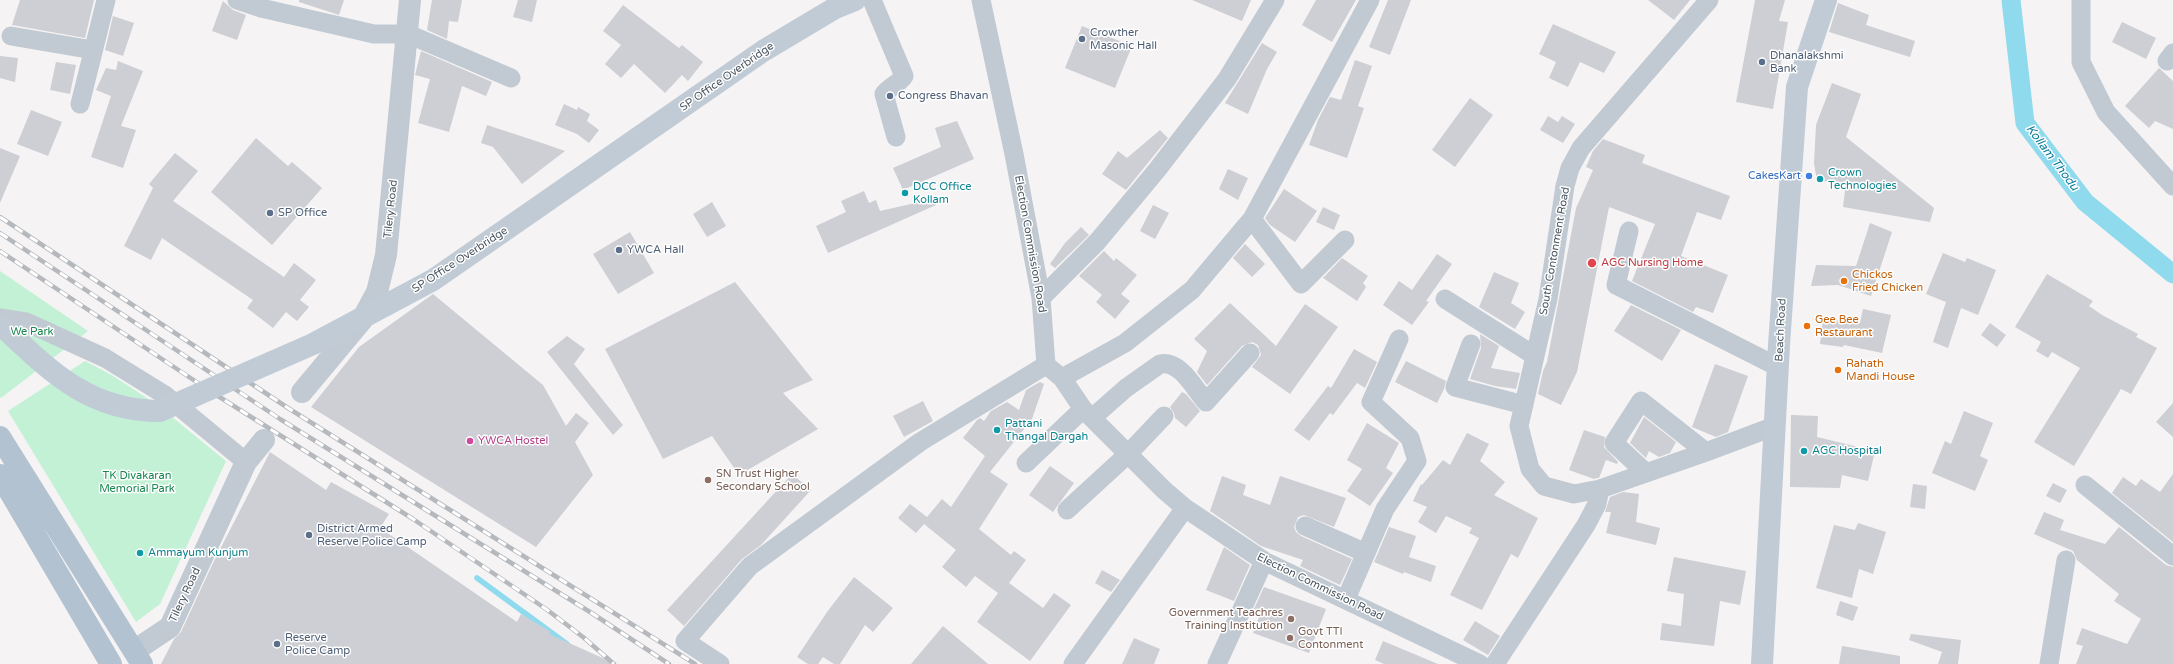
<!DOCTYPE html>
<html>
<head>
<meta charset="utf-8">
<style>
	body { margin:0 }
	canvas { display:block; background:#f5f3f3 }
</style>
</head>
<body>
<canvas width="2173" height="664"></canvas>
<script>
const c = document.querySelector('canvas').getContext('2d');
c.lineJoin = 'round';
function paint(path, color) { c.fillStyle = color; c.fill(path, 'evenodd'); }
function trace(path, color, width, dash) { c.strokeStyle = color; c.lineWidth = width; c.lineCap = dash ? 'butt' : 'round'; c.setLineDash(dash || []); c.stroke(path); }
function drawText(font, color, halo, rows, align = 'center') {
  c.font = font + ' "Varela Round",sans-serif'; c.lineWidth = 3; c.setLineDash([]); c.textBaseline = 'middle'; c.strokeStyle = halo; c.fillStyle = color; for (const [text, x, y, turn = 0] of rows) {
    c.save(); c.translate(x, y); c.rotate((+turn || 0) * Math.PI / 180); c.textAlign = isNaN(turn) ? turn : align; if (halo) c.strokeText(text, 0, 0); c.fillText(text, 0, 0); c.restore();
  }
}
const green = new Path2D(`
	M0,271L88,331L1,398L0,397Z
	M85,361L110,374L156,404L226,461L160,604L136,622L8,411Z`);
const stream = new Path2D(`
	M477,578L567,644`);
const canal = new Path2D(`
	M2011,0L2025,123L2085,202L2173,274`);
const building = new Path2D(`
	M20,0H94L85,38L12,25Z
	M299,0H344L339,15L299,2Z
	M432,0H462L458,22L449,21L447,39L427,30Z
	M518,0H537L532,22L513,17Z
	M1192,0H1251L1242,21Z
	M1316,0H1356L1332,42L1302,25Z
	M1388,0H1411L1390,55L1369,47Z
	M1648,0H1690L1674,20Z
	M1755,0H1785L1779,21L1788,22L1773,109L1736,102Z
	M223,1L233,10L246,15L237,40L212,31Z
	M1838,3L1869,15L1866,25L1915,41L1910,57L1829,32Z
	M623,5L679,48L682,45L703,62L688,81L682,75L665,93L634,64L621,78L605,64L621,45L603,31Z
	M113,16L134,23L123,56L105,50Z
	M2122,22L2156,38L2146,59L2112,42Z
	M1553,24L1616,52L1604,73L1580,62L1568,87L1549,78L1556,62L1539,54Z
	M1082,26L1132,46L1115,88L1065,68Z
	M1262,43L1277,52L1267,69L1248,114L1225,103Z
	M421,51L492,82L486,96L462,86L449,132L418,123L430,79L415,75Z
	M0,56L18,58L15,82L0,78Z
	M1355,60L1372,66L1358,106L1364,108L1347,158L1309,145L1318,120L1330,97L1341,100Z
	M118,61L143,71L121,126L136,130L123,168L91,157L111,96L96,90L106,68L116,70Z
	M56,62L76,65L70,94L50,90Z
	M2159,68L2173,81V129L2155,121L2149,128L2125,106Z
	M1832,83L1861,94L1846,137L1934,208L1930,222L1843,207L1846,182L1817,181L1814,163L1816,125Z
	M1470,98L1493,115L1455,167L1432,150Z
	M564,104L577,110L578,107L590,114L587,121L599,130L589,143L577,134L555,125Z
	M31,110L62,122L48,156L17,144Z
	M1548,116L1558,122L1562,116L1575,124L1563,143L1540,130Z
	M957,121L974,159L903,190L893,168L941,147L935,128Z
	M487,125L545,144L565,151L522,184L493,147L481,143Z
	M1160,130L1168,138L1126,190L1102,174L1118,151L1127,158Z
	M256,138L288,166L292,162L322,188L272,245L211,192Z
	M1603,139L1645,155L1642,163L1730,196L1721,220L1697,212L1681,256L1728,275L1713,313L1696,307L1693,312L1632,281L1655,224L1609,207L1577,372L1561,405L1538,394L1543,371L1547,362L1576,208L1593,170L1586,167L1593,151Z
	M0,148L20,156L0,203Z
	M175,153L198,171L173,201L284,277L294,263L316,280L300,300L309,307L297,321L286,312L273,328L247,308L253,300L162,238L151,260L124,246L153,188L149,184Z
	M1228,169L1248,178L1238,200L1219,189Z
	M1284,189L1317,211L1295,242L1270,225L1265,218Z
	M864,191L869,203L876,200L880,211L933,199L936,205L828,253L816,226L846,212L841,201Z
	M712,202L726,226L707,237L693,214Z
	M1153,205L1169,213L1155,239L1140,231Z
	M1323,207L1340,215L1334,230L1316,222Z
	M1870,223L1892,232L1871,296L1838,285L1811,286L1816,265L1856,266Z
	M1081,227L1089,235L1055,268L1050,264L1065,243Z
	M630,232L654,273L618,294L593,254Z
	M1245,244L1265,264L1252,277L1233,258Z
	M1104,251L1114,261L1116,258L1137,275L1121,294L1130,301L1115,319L1096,302L1102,295L1079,276Z
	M1943,253L1965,262L1967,258L1996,270L1978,315L1961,308L1948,348L1933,342L1946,302L1926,294Z
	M1437,254L1452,264L1426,301L1429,302L1412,325L1383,305L1399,281L1412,290Z
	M1342,258L1368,276L1363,283L1366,287L1357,301L1323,278Z
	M1494,272L1519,283L1511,303L1525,312L1515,329L1479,307Z
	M2047,274L2093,301L2089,306L2102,315L2138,334L2136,337L2157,348L2131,394L2121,389L2074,466L2034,442L2080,368L2052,352L2048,358L2036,351L2041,342L2015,327Z
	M735,282L813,380L783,393L818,429L739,475L712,436L663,459L605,349Z
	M433,294L543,385L566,426L576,413L589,423L575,442L593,475L536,547L311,407L359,347Z
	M1230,303L1276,346L1305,304L1338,327L1290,394L1252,367L1261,355L1258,345L1252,342L1242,346L1207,385L1197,372L1207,351L1194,339Z
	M1631,305L1681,330L1662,361L1614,331Z
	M1863,309L1891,315L1882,353L1844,345L1843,347L1820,344L1823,319L1860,323Z
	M1990,323L2006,335L1997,347L1981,335Z
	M1480,334L1499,346L1491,368L1520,373L1516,389L1495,386L1470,379L1481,348Z
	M567,336L585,349L574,364L623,425L613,435L547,352Z
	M1354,349L1377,362L1365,388L1357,383L1333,415L1330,413L1309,441L1294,430L1328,386L1331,388Z
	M1406,361L1446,381L1444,389L1437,403L1395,382Z
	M1715,364L1748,376L1728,432L1716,437L1692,427Z
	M1040,382L1044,384L1032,419L990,472L1008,484L979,529L1011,555L1014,551L1026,560L1009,583L1043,608L1054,593L1071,605L1030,661L977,622L998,593L975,576L966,587L942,567L956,550L924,524L916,533L898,518L910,504L927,517L942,499L951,507L985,456L963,438L977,420L980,418L984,421L991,411L1007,402L1019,410L1026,390Z
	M1182,392L1186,394L1200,411L1186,427L1175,418L1174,413L1170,407Z
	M923,401L933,421L904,437L893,416Z
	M2173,403V437L2156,422Z
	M1964,411L1993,423L1980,456L1988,460L1975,491L1932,473L1945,441L1951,444Z
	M1791,415L1818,416L1817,437L1875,451L1868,481L1842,475L1840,488L1790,487Z
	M1644,417L1676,442L1670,453L1659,457L1649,451L1646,458L1630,443Z
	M1367,423L1399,443L1386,468L1393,473L1370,506L1347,491L1362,469L1347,460Z
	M1584,430L1605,437L1604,447L1618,462L1617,464L1606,460L1599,478H1597L1594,479L1569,470Z
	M1467,433L1489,444L1480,461L1505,482L1494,495L1538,518L1518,558L1511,554L1482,610L1450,595L1479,538L1469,533L1472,528L1446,516L1436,533L1418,522L1427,507L1413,501L1421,484L1422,485L1443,460L1450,465Z
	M270,452L326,490L331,482L389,514L380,528L517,622L521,614L551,632L549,634L616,664H161L174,639L181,632L213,563Z
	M1050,466L1074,483L1053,512L1029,495Z
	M792,474L811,490L761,545L742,559L684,626L667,610Z
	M2173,474V542L2112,493L2123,477L2136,486L2141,479L2160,492Z
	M1222,476L1246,485L1243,495L1270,505L1280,476L1346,498L1334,527L1304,515L1298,517L1294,527L1296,532L1301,536L1352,559L1340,585L1300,566L1303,560L1261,546L1210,511Z
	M2053,483L2067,490L2060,503L2046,496Z
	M1913,484L1927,486L1925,509L1910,507Z
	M1623,492L1639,494L1636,522L1660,528L1656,545L1606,533L1611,512H1605L1610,497Z
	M2044,512L2064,520L2060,530L2105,544L2119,527L2166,565L2173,567V664H2076L2083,646L2076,644L2082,628L2127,644L2141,619L2114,601L2119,594L2077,560L2073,551L2034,534Z
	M1858,523L1886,532L1873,574L1859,569L1852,598L1816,588L1834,525L1855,530Z
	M1389,527L1416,536L1409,557L1436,566L1431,582L1404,572L1403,574L1374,562Z
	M1224,547L1250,565L1234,601L1206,590Z
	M1674,557L1746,571L1740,605L1720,601L1714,646L1660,640L1662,623L1681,626L1684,594L1667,591Z
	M1102,570L1120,580L1111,592L1095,583Z
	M854,577L893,608L873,632L865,625L840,664H834L823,657L818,664H808L797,657L827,612Z
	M1264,587L1326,609L1309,653L1253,633L1261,612L1254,609Z
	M1840,601L1858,607L1853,621L1836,615Z
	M1475,621L1500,636L1488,655L1463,640Z
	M943,626L968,647L988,664H911Z
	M1911,634L1961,640L1958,664H1938L1942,652L1909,640Z
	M1134,638L1160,649L1154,664H1122Z
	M1383,641L1438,664H1384L1375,660Z
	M1842,646L1900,656V664H1839Z`);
const minor = new Path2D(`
	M237,0L261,8L374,34H408L511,78
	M872,0L904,76C899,84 890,86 884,94L896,137
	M981,0L1014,154L1041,298L1046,365L1062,378L1083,409L1164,490L1185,508L1264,561L1480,664
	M2081,0V62L2106,112L2173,186
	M11,36L93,50
	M2167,61L2173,53
	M80,104L106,0
	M1252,219L1301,284L1345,240
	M1629,231L1616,285L1778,367
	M1041,298L1097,242L1157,170L1227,79L1275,0
	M1445,299L1535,356
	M0,318L26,322L105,358L165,395L246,462
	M1471,344L1455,387L1524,405
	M1062,378L1125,343L1192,290L1245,227L1252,219L1370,0
	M1092,418L1126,388L1160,364C1180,360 1194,388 1206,402L1250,353
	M1026,463L1083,409
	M1645,472L1614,443L1641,401L1706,452
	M2085,485L2173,556
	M1600,489L1574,494L1544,486L1530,469L1519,426L1548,299L1565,186L1570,168L1581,148L1709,0
	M1067,510L1128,454L1164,416
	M1305,526L1366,553
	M1346,599L1385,509L1417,461L1410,438L1371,402L1399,339
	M720,664L685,641L750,566L920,442L1046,365
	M1073,664L1185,508
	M1217,664L1264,561
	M1495,664L1586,525L1597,504L1600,489L1706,452L1775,426
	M2049,664L2066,560`);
const tertiary = new Path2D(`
	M302,392L362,320L377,292L386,255L410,0
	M134,651L170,627L246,462L264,440`);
const secondary = new Path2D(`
	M835,8L855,0
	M1762,664L1779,345L1797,87L1826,0`);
const primary = new Path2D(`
	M0,437L142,664
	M0,475L111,664`);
const rail = new Path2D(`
	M0,217L288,408L695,664
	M0,233L280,419L590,612L669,664
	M0,251L210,391L413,519L546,609L583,637L614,664`);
const secondaryBridge = new Path2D(`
	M0,324C49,370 88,411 160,411L313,344L433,280L763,51L835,8`);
const markers = [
	[1082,39,4,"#5c6f8a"],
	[1762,62,4,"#5c6f8a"],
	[890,96,4,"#5c6f8a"],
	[1809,176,4,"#3f7fe0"],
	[1820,179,4,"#0f9aa8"],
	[905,193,4,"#0f9aa8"],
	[270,213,4,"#5c6f8a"],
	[619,250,4,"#5c6f8a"],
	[1592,263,5,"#e0444e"],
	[1844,281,4,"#e8710a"],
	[1807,326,4,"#e8710a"],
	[1838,370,4,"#e8710a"],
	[997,430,4,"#0f9aa8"],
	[470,441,4,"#d1479c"],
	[1804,451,4,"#0f9aa8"],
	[708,480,4,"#8d6e63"],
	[309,535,4,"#5c6f8a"],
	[140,553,4,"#0f9aa8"],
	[1291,619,4,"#8d6e63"],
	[1290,638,4,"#8d6e63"],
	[277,644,4,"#5c6f8a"]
];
const serviceNames = [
	["Crowther",1090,33],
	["Masonic Hall",1090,46],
	["Dhanalakshmi",1770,56],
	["Bank",1770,69],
	["Congress Bhavan",898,96],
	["SP Office",278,213],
	["YWCA Hall",627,250],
	["District Armed",317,529],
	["Reserve Police Camp",317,542],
	["Reserve",285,638],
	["Police Camp",285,651]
];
const streetNames = [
	["SP Office Overbridge",727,77,-35],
	["Tilery Road",391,209,-84],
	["Election Commission Road",1030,244,80],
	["South Contonment Road",1555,251,-80],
	["SP Office Overbridge",460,260,-33],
	["Beach Road",1781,330,-87],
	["Election Commission Road",1320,587,26],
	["Tilery Road",185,595,-65]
];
const cultureNames = [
	["Crown",1828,173],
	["Technologies",1828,186],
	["DCC Office",913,187],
	["Kollam",913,200],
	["Pattani",1005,424],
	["Thangal Dargah",1005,437],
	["AGC Hospital",1812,451],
	["Ammayum Kunjum",148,553]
];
const shopNames = [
	["CakesKart",1801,176]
];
const healthNames = [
	["AGC Nursing Home",1601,263]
];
const foodNames = [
	["Chickos",1852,275],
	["Fried Chicken",1852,288],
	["Gee Bee",1815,320],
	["Restaurant",1815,333],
	["Rahath",1846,364],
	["Mandi House",1846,377]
];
const parkNames = [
	["We Park",32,332],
	["TK Divakaran",137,476],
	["Memorial Park",137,489]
];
const hotelNames = [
	["YWCA Hostel",478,441]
];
const educationNames = [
	["SN Trust Higher",716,474],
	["Secondary School",716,487],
	["Government Teachres",1283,613,"right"],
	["Training Institution",1283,626,"right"],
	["Govt TTI",1298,632],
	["Contonment",1298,645]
];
const waterNames = [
	["Kollam Thodu",2052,158,53]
];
paint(green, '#c3f1d5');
trace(stream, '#90daee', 5.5);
trace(canal, '#90daee', 19);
paint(building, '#cdcfd5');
trace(minor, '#c1cad2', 19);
trace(tertiary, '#c1cad2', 22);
trace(secondary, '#c1cbd6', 22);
trace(primary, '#b3c2d1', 22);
trace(rail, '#b5b8bd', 4.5);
trace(rail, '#fff', 3, [9]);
trace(secondaryBridge, '#c1cbd6', 22);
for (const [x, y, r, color] of markers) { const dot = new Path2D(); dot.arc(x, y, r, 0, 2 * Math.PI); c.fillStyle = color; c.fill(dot); trace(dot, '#fff', 1.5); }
drawText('11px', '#4e5e75', '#fff', serviceNames, 'left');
drawText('11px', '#4a5661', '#fff', streetNames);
drawText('11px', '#0d838f', '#fff', cultureNames, 'left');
drawText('11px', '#366cbe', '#fff', shopNames, 'right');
drawText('11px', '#be3a42', '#fff', healthNames, 'left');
drawText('11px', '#c56008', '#fff', foodNames, 'left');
drawText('11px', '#17864f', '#fff', parkNames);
drawText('11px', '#b23c85', '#fff', hotelNames, 'left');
drawText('11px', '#785e54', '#fff', educationNames, 'left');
drawText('italic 12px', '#0c7c9b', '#fff', waterNames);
</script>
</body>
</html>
